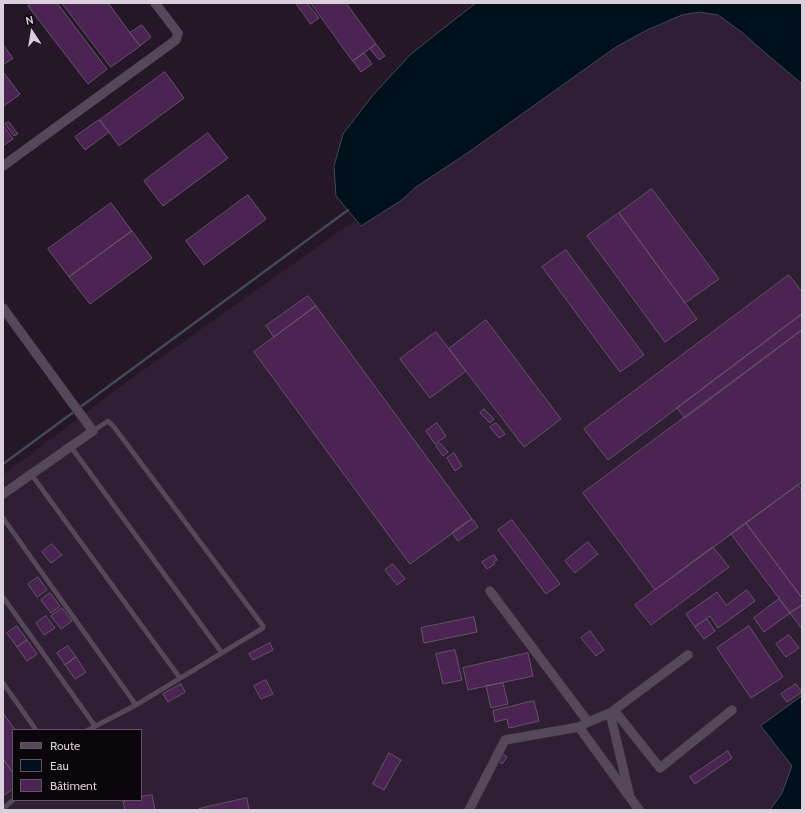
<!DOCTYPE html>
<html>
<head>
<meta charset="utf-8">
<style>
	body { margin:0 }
	#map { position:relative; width:805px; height:813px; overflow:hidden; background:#251728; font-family:Cabin,sans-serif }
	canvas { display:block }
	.frame { position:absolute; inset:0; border:4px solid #dad0db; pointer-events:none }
	.legend { position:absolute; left:12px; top:729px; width:130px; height:72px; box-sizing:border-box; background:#0b060c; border:1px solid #5e575f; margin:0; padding:5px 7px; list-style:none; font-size:12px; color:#dad0db }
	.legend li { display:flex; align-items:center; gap:8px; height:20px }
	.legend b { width:20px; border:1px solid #5e575f }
	.north { position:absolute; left:12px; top:12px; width:40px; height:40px; -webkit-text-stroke:3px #0b060c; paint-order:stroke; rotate:348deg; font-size:11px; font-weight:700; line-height:16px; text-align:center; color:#dad0db }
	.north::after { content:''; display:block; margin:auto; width:14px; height:18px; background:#dad0db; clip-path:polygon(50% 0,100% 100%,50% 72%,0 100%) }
</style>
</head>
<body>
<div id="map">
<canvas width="805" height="813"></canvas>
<div class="frame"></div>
<ul class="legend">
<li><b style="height:5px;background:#57475a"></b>Route</li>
<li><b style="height:11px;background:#00111b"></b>Eau</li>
<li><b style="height:11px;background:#4b2453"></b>Bâtiment</li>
</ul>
<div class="north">N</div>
</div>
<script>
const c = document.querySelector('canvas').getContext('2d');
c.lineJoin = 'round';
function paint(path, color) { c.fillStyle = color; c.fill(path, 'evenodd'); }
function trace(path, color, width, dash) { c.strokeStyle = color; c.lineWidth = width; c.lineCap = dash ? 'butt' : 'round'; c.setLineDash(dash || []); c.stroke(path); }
const built = new Path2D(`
	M699,12L718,14L743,33L756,45L802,84V696L761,726L792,766L782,793L770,810H3V475L132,378L354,221L361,226L402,200L416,187L466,154L616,47L647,30L682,15ZM13,730H141V800H13Z`);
const water = new Path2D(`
	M476,3H802V84L756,45L743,33L718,15L699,12L682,15L647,30L616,47L466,154L416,187L402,200L361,226L336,196L334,166L343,134L373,95L411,54Z
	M802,696V810H770L782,793L792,766L761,726Z`);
const stream = new Path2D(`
	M79,408L348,210
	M3,464L75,411`);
const building = new Path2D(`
	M33,3H57L107,69L88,84L28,6Z
	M62,3H108L140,46L111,67Z
	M296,3H307L319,18L311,24Z
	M311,3H346L376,44L353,61Z
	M142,25L151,37L140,46L130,33Z
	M376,44L385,56L379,60L370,49Z
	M3,45L13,58L3,65Z
	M364,53L372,64L361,72L353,61Z
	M3,72L20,94L3,107Z
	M165,72L184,98L119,146L100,120Z
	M99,120L109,132L85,150L75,137Z
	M9,122L18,134L14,136L5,124Z
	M3,125L13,139L3,146Z
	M208,133L228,158L163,206L144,181Z
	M652,189L719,279L685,303L619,213Z
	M248,195L266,219L204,265L186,241Z
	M111,203L132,231L69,277L48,249Z
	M619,213L697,319L665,342L587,236Z
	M132,231L152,258L90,304L69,277Z
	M566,250L644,355L620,372L542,267Z
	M789,275L802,292V314L608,460L584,429Z
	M308,296L316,306L274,337L266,326Z
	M316,306L472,519L410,564L254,352Z
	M802,314V330L685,418L677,408Z
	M486,320L561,419L524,447L449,349Z
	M802,330V482L655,590L583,493Z
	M436,332L466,371L430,398L400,359Z
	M484,409L494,419L490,423L480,413Z
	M437,423L446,436L435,444L426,431Z
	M496,423L505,434L499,438L490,427Z
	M440,443L448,452L443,456L436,446Z
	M454,453L462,466L455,471L447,458Z
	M798,485L802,490V598L746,523Z
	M472,519L478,527L458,541L452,533Z
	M512,520L560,584L546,594L498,530Z
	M746,523L802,598V605L790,613L731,534Z
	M588,542L598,554L575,573L565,561Z
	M52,544L62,555L51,563L42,552Z
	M713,547L729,567L651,625L635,605Z
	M494,555L497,560L493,562L495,564L487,569L482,562Z
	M393,564L405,579L397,585L385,570Z
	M38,577L47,590L37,597L28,584Z
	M747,590L755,601L718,628L710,616L695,627L686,614L717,592L726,605Z
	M50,593L60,606L51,613L41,600Z
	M779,599L790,613L764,632L754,618Z
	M802,605V629L790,613Z
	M62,608L72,621L61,629L51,616Z
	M46,616L55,628L44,635L36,623Z
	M474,617L477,632L424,643L421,628Z
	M707,619L715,631L704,639L695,627Z
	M17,626L27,640L17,647L7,633Z
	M749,626L783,677L751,698L717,648Z
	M590,631L604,650L596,656L581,638Z
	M789,635L799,648L786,657L776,644Z
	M27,640L37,654L27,661L17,647Z
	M270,643L273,650L253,660L249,654Z
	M68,646L76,657L65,665L57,653Z
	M455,650L462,680L443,684L436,654Z
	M528,653L533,676L468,690L463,668Z
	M76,657L86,672L75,679L65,665Z
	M266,680L273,694L261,699L254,686Z
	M503,683L508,704L491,708L486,686Z
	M181,684L185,692L168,702L163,694Z
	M796,684L802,692L787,702L781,694Z
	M534,701L539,721L509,728L507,719L495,722L493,711Z
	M3,713L15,730H13V773L3,759Z
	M728,751L732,758L695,784L690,777Z
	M389,753L401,760L384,790L373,784Z
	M503,754L507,757L502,764L498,761Z
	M3,759L13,773V789L3,796Z
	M152,795L155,810H125L123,801L141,800V797Z
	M247,798L249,810H199V809Z`);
const lane = new Path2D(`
	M71,447L222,653
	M31,474L180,678
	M3,518L136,705
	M3,597L95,726
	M3,683L36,730
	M88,730L136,705L263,628V626L114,427L108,421L93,431
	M3,809L13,800`);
const street = new Path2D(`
	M3,166L176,40L178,33L155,3
	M3,308L70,400L93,431L3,494
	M490,591L588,722
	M614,710L660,768L732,710
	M610,713L629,793
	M579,727L639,810
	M469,810L505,740L579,727L588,722L610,713L688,655`);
paint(built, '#301e34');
paint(water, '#00111b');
trace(water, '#414a55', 1);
trace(stream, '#414a55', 2.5);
paint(building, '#4b2453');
trace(building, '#645467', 1);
trace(lane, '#3b313d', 5.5);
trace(street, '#3b313d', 10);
trace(lane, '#57475a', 4.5);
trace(street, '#57475a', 9);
</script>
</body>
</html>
